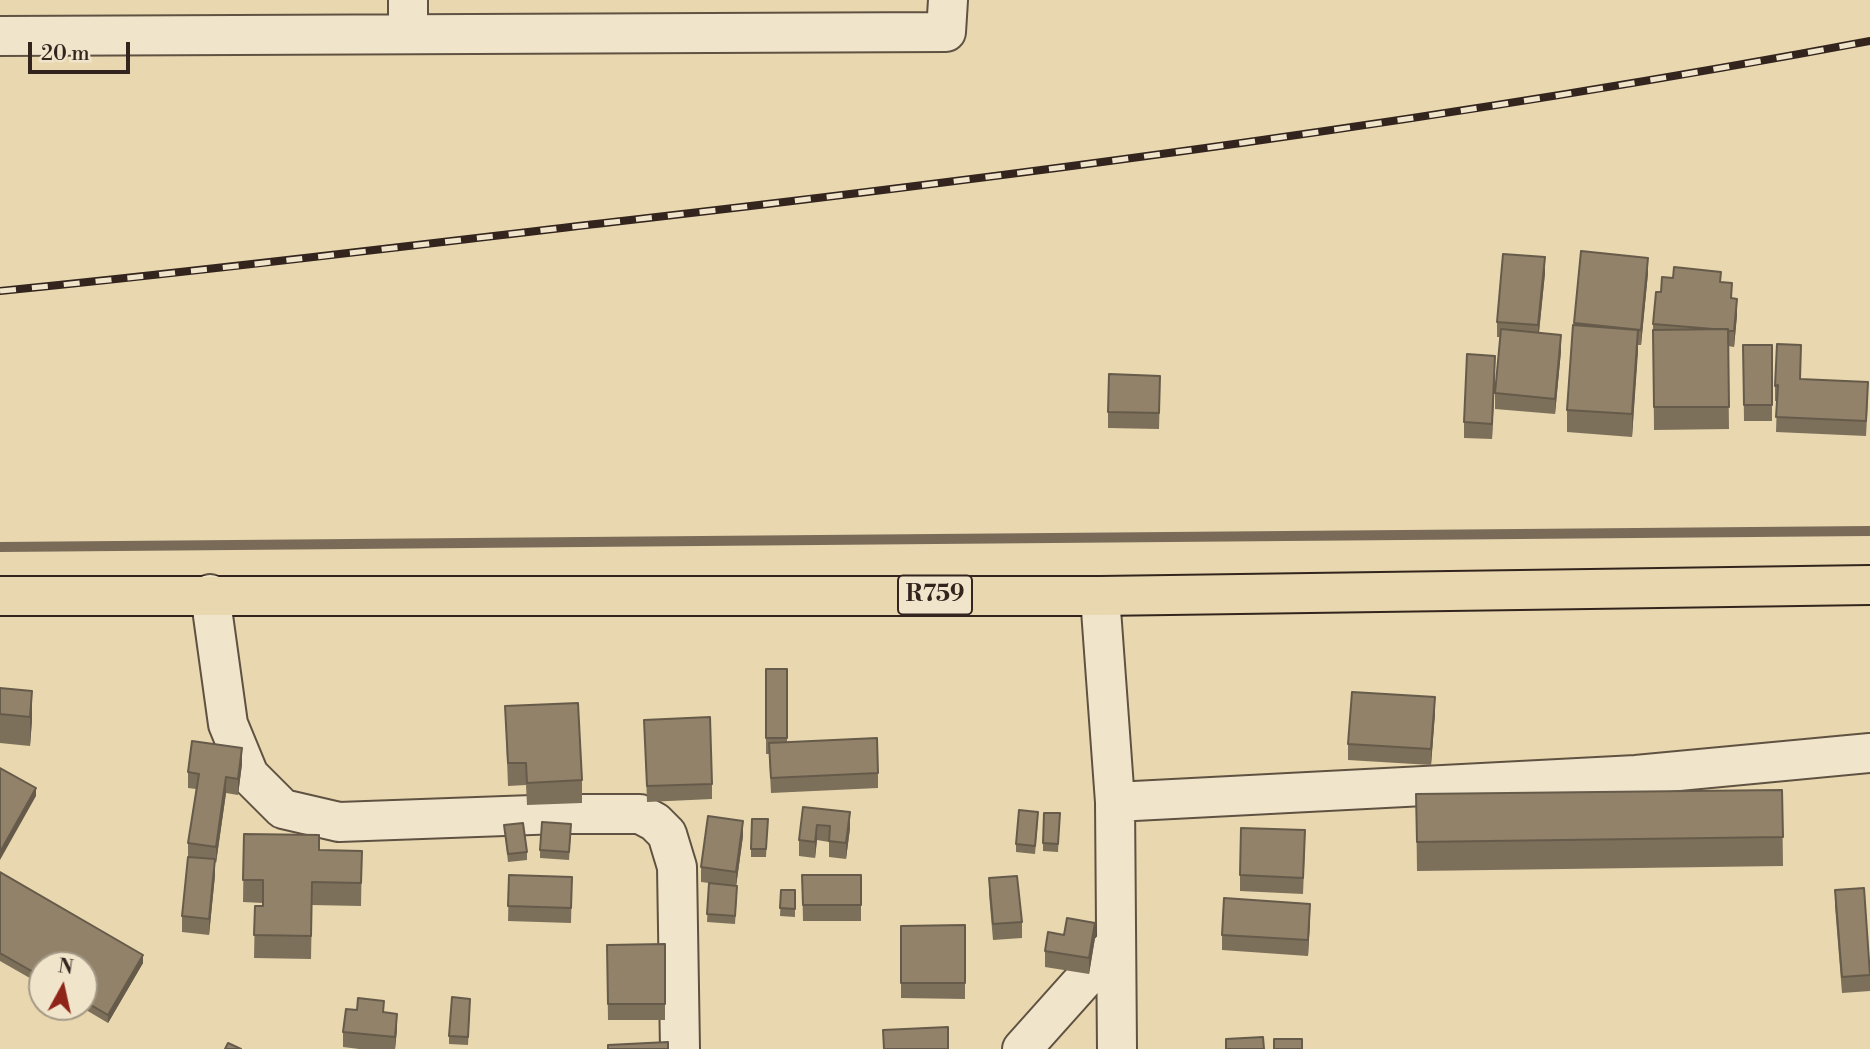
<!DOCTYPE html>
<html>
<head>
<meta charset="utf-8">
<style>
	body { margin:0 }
	#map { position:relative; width:1870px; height:1049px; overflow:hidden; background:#e8d7af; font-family:"Libre Bodoni",serif }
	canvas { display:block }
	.north { position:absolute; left:28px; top:951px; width:70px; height:70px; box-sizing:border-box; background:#f0e5cb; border:2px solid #a49886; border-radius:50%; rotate:8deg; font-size:19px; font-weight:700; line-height:28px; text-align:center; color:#33251e }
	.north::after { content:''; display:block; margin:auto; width:24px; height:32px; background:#8f2418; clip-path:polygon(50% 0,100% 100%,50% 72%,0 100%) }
	.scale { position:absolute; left:28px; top:42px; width:102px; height:32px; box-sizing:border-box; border:4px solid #33251e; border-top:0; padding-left:9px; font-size:21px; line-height:24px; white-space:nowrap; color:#33251e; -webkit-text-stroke:5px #f0e5cb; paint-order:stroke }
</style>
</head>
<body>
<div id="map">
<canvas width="1870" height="1049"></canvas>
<div class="north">N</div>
<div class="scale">20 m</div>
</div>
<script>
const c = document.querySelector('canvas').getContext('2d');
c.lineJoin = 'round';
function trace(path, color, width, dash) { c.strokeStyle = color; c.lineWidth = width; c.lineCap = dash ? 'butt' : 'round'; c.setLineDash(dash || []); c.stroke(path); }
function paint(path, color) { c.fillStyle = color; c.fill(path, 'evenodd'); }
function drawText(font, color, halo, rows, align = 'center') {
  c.font = font + ' "Libre Bodoni",serif'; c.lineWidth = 5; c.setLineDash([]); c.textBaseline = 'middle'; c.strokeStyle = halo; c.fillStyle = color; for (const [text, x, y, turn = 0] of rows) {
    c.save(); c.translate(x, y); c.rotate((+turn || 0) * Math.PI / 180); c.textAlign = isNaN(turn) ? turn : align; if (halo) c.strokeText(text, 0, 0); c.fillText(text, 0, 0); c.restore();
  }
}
const stream = new Path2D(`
	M0,547L1870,531`);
const minor = new Path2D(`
	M408,34V0
	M0,36L946,32L948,0
	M210,594L228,724L249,775L283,809L339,822L560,814H640L655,822L667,834L677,867L680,1049
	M1100,596L1115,802L1117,1049
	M1115,802L1636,775L1870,753
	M1022,1049L1114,946`);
const major = new Path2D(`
	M0,596H1100L1870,585`);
const rail = new Path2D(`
	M0,291C205,271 408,246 613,222C1033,174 1454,119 1870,41`);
const wall = new Path2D(`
	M1581,251L1648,273L1641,345H1638L1632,437L1567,432V410Z
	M1545,273L1539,333L1561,351L1555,414L1495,409V393L1500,337H1497V322Z
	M1721,282L1732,299L1737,315L1734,347L1728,346L1729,429L1654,430L1653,324L1661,292Z
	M1743,345H1772V421H1744Z
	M1495,371L1492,439L1464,438V422Z
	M1800,379L1868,398L1866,436L1776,432L1777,401H1775V386Z
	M1160,391L1159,429L1108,428V412Z
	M766,669H787V742L878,773V788L771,793L769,754H766Z
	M0,688L32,720L30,746L0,743Z
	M505,706L582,780V803L527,805L526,785L508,786Z
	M1435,713L1431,765L1348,760V744Z
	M644,720L712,784V799L647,802Z
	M242,764L238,795L226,793L216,863L215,862V875L209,935L182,932V916L188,857V843L196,789L188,788V772Z
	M1782,790L1783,866L1417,871L1416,794Z
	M803,807L850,828L846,859L829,857V842L817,840L815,858L799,856V840Z
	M1060,813L1058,852L1043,851V843Z
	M768,819L766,857H751V849Z
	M1038,820L1035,854L1016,852V844Z
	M504,825L527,852V860L508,862Z
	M571,832L569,860L540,858V850Z
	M244,834L319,850L362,851L361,906L312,905L311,959L254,958L255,906H263V903L243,902Z
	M743,836L736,886L737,894L735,924L707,922L709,883L701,882V867Z
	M1305,846L1303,894L1240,891V875Z
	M0,872L143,963L108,1023L81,1007H84V965H42V985L0,961Z
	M509,875L572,877L571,923L508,921Z
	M802,875H861V921H803Z
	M989,878L1022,922V938L993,940L989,894Z
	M781,890H795V917L780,916Z
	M1835,890L1870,974V991L1842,993L1835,906Z
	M1310,919L1308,956L1222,950V935Z
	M965,925V999L901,998V926Z
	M1064,935L1095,938L1089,974L1045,967V951Z
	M665,944V1020H608L607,945Z
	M470,1007L468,1045L449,1044V1036Z
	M384,1012L397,1029L395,1049H359L343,1047V1032Z`);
const shadedWall = new Path2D(`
	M1545,257V273L1538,341V325Z
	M1648,258V273L1641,345V330Z
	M1737,299V315L1734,347V331Z
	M1638,330V352L1632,437V414Z
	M1561,335V351L1555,414V399Z
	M1495,356V371L1492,439V424Z
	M32,691V720L30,746V717Z
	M1435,697V713L1431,765V749Z
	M242,748V764L238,795V779Z
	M226,777V793L216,863V847Z
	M36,788V796L0,860V852Z
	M850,812V828L846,859V843Z
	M743,821V836L736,887V872Z
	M817,825V840L815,858V842Z
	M215,859V875L209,935V919Z
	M1310,904V919L1308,956V940Z
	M1095,923V938L1089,974V958Z
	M143,955V963L108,1023V1015Z
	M397,1014V1029L395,1049V1037Z`);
const building = new Path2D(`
	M1581,251L1648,258L1641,330L1574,323Z
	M1503,254L1545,257L1538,325L1497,322Z
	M1674,267L1721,272L1720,282L1732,283L1731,298L1737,299L1734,331H1728V329H1713L1653,324L1656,292H1661L1662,277L1673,278Z
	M1573,325L1638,330L1632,414L1567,410Z
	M1501,329L1561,335L1555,399L1495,393Z
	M1728,329L1729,407H1654L1653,330Z
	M1777,344L1801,345L1800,379L1868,382L1866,421L1776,417L1778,385L1775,386Z
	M1743,345H1772V405H1744Z
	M1467,354L1495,356L1492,424L1464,422Z
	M1109,374L1160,376L1159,413L1108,412Z
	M766,669H787V738H766Z
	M0,688L32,691L30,717L0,714Z
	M1352,692L1435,697L1431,749L1348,744Z
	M578,703L582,780L527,783L526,763H508L505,706Z
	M710,717L712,784L647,786L644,720Z
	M877,738L878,773L771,778L769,743Z
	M192,741L242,748L238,779L226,777L216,847L188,843L199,774L188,772Z
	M0,768L36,788L0,852Z
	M1782,790L1783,837L1417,842L1416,794Z
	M803,807L850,812L846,843L829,841L830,826L817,825L815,842L799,840Z
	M1019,810L1038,812L1035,846L1016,844Z
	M1044,813H1060L1058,844L1043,843Z
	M708,816L743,821L736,872L701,867Z
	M752,819H768L766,849H751Z
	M542,822L571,824L569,852L540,850Z
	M523,823L527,852L508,854L504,825Z
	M1241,828L1305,830L1303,878L1240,875Z
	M244,834L319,835V850L362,851L361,883L312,882L311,936L254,935L255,906H263V880H243Z
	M188,857L215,859L209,919L182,916Z
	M0,872L143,955L108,1015L84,1001V965H42V977L0,953Z
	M509,875L572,877L571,908L508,906Z
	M802,875H861V905H803Z
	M1017,876L1022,922L993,924L989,878Z
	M709,883L737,886L735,916L707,914Z
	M1864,888L1870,975L1842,977L1835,890Z
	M781,890H795V909L780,908Z
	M1224,898L1310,904L1308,940L1222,935Z
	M1067,918L1095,923L1089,958L1045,951L1048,932L1064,935Z
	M965,925V983H901V926Z
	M665,944V1004H608L607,945Z
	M452,997L470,999L468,1037L449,1036Z
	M358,998L384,1001L383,1012L397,1014L395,1037L343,1032L346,1009L357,1010Z
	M948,1027V1049H884L883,1030Z
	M1263,1037L1264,1049H1226V1039Z
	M1274,1039H1302V1049H1274Z
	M668,1042V1049H608V1045Z
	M228,1043L241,1049H225Z`);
const shields = [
	[935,595,74]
];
const shieldNames = [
	["R759",935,595]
];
trace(stream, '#7a6b58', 10);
trace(minor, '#605242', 42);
trace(major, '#33251e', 42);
trace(minor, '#f0e5cb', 38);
trace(major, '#e8d7af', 38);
trace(rail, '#33251e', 8);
trace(rail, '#f0e5cb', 5, [16]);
paint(wall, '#7d705a');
paint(shadedWall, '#665b4a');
paint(building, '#918269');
trace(building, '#665b4a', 2);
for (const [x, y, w] of shields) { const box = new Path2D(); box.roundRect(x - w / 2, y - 19.5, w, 39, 5); c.fillStyle = '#f0e5cb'; c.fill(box); trace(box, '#33251e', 2); }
drawText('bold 23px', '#33251e', null, shieldNames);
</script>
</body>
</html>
